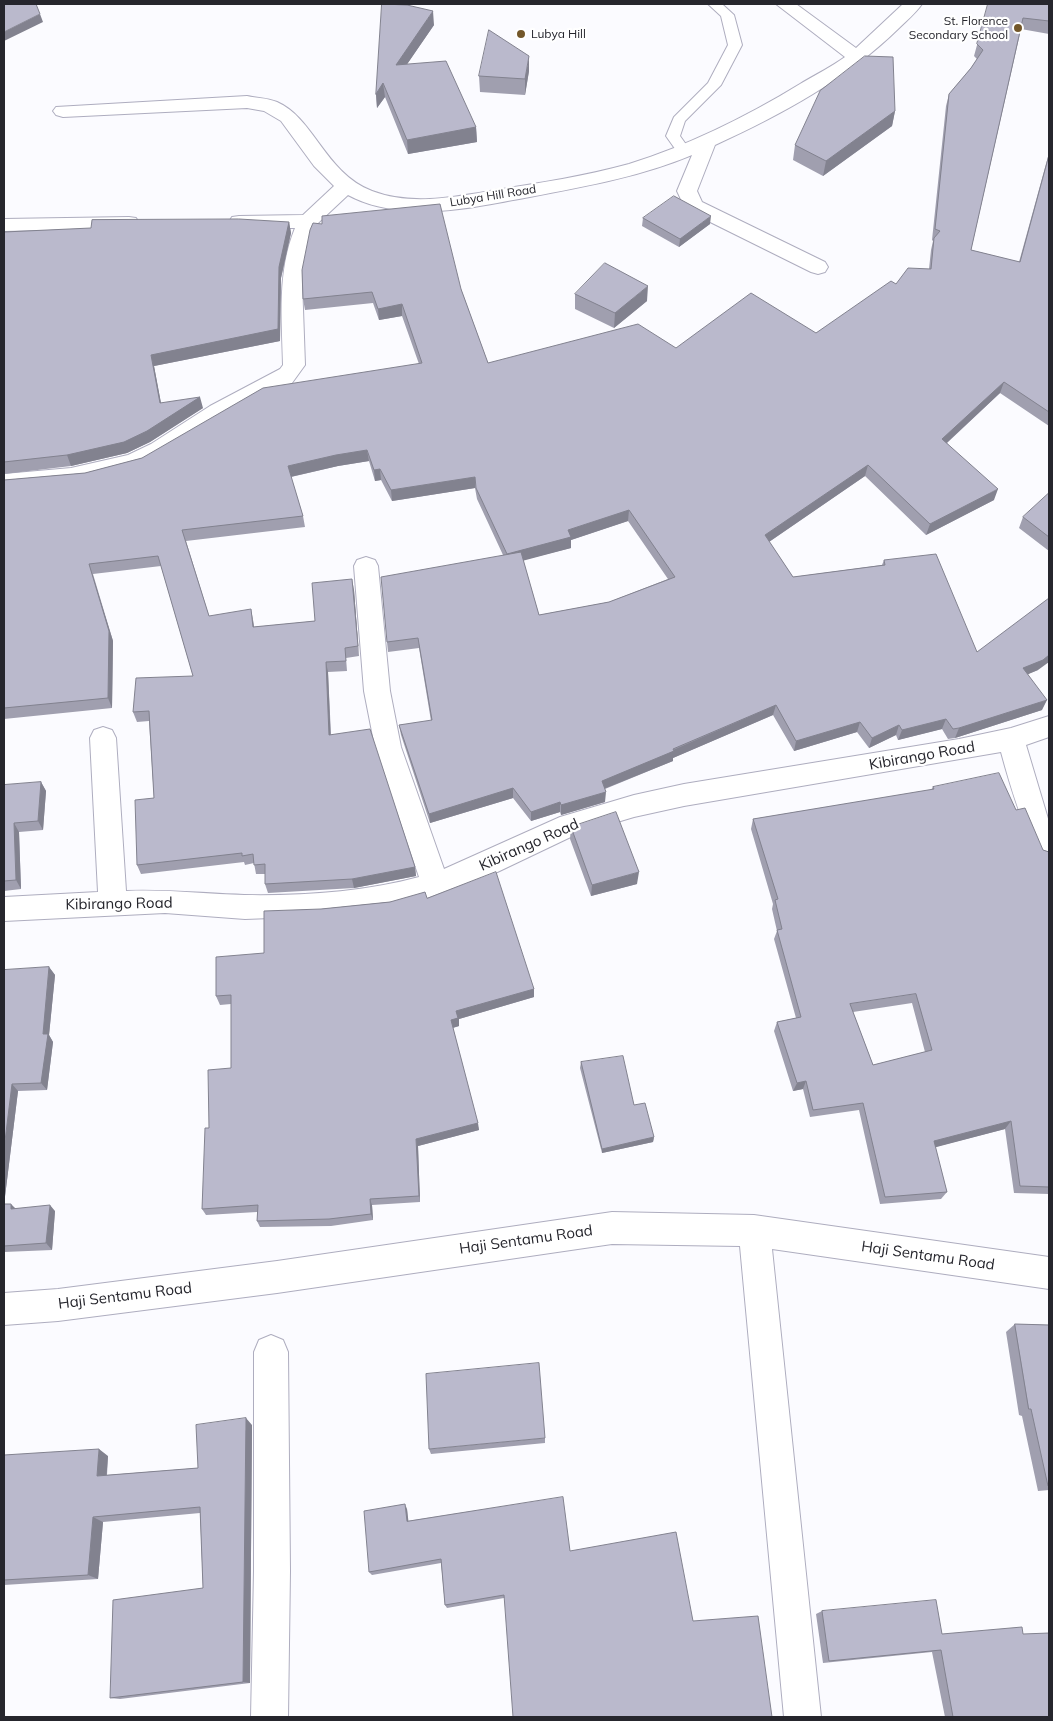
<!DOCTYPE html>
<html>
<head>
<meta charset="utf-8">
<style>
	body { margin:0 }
	#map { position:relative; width:1053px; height:1721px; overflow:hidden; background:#fbfbff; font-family:Mulish,sans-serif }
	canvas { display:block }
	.frame { position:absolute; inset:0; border:5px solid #26262d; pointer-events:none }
</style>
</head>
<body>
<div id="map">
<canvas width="1053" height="1721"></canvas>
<div class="frame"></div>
</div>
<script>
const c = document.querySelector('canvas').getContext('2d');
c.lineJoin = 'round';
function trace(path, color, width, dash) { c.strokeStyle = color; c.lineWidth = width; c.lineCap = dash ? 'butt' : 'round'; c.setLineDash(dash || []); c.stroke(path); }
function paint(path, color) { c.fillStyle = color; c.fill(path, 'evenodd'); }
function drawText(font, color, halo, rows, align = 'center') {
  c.font = font + ' Mulish,sans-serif'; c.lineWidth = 4.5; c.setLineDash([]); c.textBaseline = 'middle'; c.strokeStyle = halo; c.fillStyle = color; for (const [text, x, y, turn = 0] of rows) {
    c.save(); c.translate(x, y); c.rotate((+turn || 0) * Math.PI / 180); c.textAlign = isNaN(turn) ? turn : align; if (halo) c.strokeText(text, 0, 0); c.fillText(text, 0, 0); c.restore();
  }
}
const service = new Path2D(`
	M708,4H722L734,15L742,45L721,85L685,121L680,136L690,150L683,154L678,153L666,136L674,117L708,83L728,45L721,16Z`);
const minor = new Path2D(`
	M776,4H796L856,48L903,4H922C916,13 906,21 898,29C847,79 781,115 715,145L697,191L702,202L825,262L828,267L825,272L818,274L811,272L686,210L677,191L692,155C637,178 577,188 519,199C485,205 449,213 414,211C391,210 368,206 348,195L317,224L310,241L302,281L305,365L292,383L234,413L167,455L144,467L88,482L4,490V474L71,468L128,455L151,444L210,406L280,369L283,365C282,318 277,272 295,228H239L232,227L229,222L232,217L239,216L303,215L334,186L314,166L281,121L264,111L247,108L63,117L56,115L53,111L56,107L247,96C256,98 268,98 277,102C314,118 325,173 372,191C411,206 455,197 495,190C540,183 585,176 629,164C689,145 746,117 800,84C815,75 831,67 845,57Z
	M129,217L136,218L139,223L136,228L4,231V219Z
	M366,557L375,560L378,566L390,691L401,747L444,869L560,817L634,795L684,784L959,739L1011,728L1049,716V737L1026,745L1049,822V863L1039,859C1022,824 1011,789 1001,752L684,806L634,817L577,834L489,876L435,897L391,909L323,916L245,919L165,913L4,921V897L98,892L90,738L94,730L103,727L112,730L116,738L126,891C166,889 205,894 244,895C301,896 364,892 419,877L375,747L364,691L354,566L357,560Z
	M612,1212L754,1215L1049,1257V1289L772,1249L821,1717H784L740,1246L612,1244L277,1293L58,1321L4,1325V1293L58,1289L277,1261Z
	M271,1335L283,1340L288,1352L290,1571L288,1717H251L254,1571V1352L259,1340Z`);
const wall = new Path2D(`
	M382,4L434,25L407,64L476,127L477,142L408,154L385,97L377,108L376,94Z
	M982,4H1049V34L1021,29L971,250L1019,262L1049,153V426L1000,393L947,443L994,500L926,535L865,476L769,542L793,577L882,565L884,560L977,652L1038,670L1028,674L1042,710L955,738L948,739L942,729L898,740L896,735L869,748L857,732L794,751L773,715L673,758V761L605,789V802L561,815L560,812L531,821L513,798L430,823L401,735L399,725L431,721L419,648L388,652L387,642L503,555L477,499L475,488L392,501L381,480L375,481L369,461L338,466L291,477L303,516L305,527L186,541L209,616L253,620L254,627L315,621L354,590L359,656L346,658L347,671L328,672L331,735L415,867L416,876L354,888L268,893L265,884V874H256L254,863L245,865L244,862L141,874L137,865L154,798L149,721L137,722L133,712L193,676L161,566L93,574L113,641L112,708L4,719V480L85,473L142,458L419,364L402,316L379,320L373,303L305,310L303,299L302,270L461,289L488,363L676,348L816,333L896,284L929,269L931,250L933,241L932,240L946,106L949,94L971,68L977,59L974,56L988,5H982ZM628,521L668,579L609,602L539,615L523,560L571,548V540Z
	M529,71L525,95L480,92L479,76Z
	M895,111L892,126L823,176L793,160L795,145Z
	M643,218L710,224L679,247L642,226Z
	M289,222L291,233L281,278L280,341L154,366L161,403L203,408L150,442L127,453L71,466L4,474V232Z
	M575,294L647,301L614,328L575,309Z
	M1049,493V551L1019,528L1023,517Z
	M41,782L46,791L43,830L19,832L21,889L4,891V785Z
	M933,787L1016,810L1043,850L1049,852V1194L1014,1193L1005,1129L935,1147L947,1192L941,1199L880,1204L859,1110L810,1117L803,1089L793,1091L774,1031L777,1022L796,1018L774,939L777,931L772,909L773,904L751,829L753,819L931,790ZM912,1003L925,1052L873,1065L853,1012Z
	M571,827L637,884L591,896L570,839Z
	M427,898L534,989V997L459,1019V1026L453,1028L479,1130L418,1146L420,1202L372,1205L373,1220L331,1226L260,1227L257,1221V1212L206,1215L202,1209L209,1128L231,1068V1004L220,1005L216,996L264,953L321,909Z
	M49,967L55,975L49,1035L53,1042L47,1090L18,1091L4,1204L15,1208L55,1211L52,1250L4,1252V970Z
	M581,1062L634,1105L654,1137L653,1142L602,1153L580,1068Z
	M1015,1324L1049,1325V1490L1038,1491L1022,1416L1019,1415L1006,1332Z
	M252,1425L250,1683L120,1699L110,1698L203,1588L200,1513L103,1522L98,1579L4,1585V1455L108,1456L107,1475L198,1468Z
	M545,1438V1443L431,1454L429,1449Z
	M407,1509L408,1521L570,1551L693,1621L504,1598L447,1608L445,1605L441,1563L372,1575L369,1572Z
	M822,1611L942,1634H1023L1049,1717H945L932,1652L823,1663L816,1614Z`);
const shadedWall = new Path2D(`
	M433,11L434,25L397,79L396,65Z
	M40,14L43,22L4,41V32Z
	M529,56V71L525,95V79Z
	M383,83L385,97L377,108L376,94Z
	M895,111L892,126L823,176L826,161Z
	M476,127L477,142L408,154L407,140Z
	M711,216L710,224L679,247L680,239Z
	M289,222L291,233L281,278L280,341L154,366L163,414L160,403L151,355Z
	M648,286L647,301L614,328L615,313Z
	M402,304V316L379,320L378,309Z
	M1004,382L1000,393L939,450L942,439Z
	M200,397L203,408L150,442L127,453L71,466L67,455Z
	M367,450L369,461L338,466L290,477L288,466L336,455Z
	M868,465L865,476L763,546L765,535Z
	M380,469L381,480L375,481L374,470Z
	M475,477V488L392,501L391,490Z
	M998,489L994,500L926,535L930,524Z
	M629,510L628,521L571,540V548L507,565V554L568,530Z
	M89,564L113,641L112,708L108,698Z
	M352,579L354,590L359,656L358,646Z
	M251,609L253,620L255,637L253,627Z
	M1049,655V662L1038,670L1019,678L1023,668Z
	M326,662L328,672L331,745L329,735Z
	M1047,700L1042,710L955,738L959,728Z
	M776,705L773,715L673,758V761L601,790L602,781Z
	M946,719L942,729L898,740L902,730Z
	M860,722L857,732L794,751L796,741Z
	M899,725L896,735L869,748L872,738Z
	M41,782L46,791L43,830L38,821Z
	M513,788V798L430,823L429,814Z
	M606,792L605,802L561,815V805Z
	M560,802V812L531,821V812Z
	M14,823L19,832L21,889L16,880Z
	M415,867L416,876L354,888L352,879Z
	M639,872L637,884L591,896L592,885Z
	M49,967L55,975L49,1035L53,1042L47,1090L41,1083L43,1034Z
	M534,989V997L459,1019V1026L452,1028L451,1020L456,1011Z
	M806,1081L803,1089L793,1091L797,1083Z
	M12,1084L18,1091L4,1205V1149Z
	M1011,1121L1005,1129L929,1149L934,1141Z
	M478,1123L479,1130L418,1146L420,1202L419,1196L416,1139Z
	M654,1137L653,1142L602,1153V1149Z
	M370,1199L372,1205L373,1220L371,1214Z
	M11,1204L17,1210L11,1209Z
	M50,1205L55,1211L52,1250L46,1243Z
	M246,1418L252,1425L250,1683L243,1682Z
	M99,1449L108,1456L106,1482L97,1476Z
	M405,1504L407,1509L409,1526L407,1521Z
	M93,1517L103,1522L98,1579L88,1575Z`);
const building = new Path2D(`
	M7,4H36L40,14L4,32V5Z
	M382,4L407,5L433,11L396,65L446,61L476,127L407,140L383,83L376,94Z
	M988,4H1049V21L1023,18L971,250L1020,262L1049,155V412L1004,382L942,439L998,489L930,524L868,465L765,535L793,577L885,565L884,560L936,554L977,652L1049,598V655L1043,660L1023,668L1047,700L959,728L953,729L946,719L902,730L899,725L872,738L860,722L796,741L776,705L673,749L674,751L602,781L606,792L561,805L560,802L531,812L513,788L429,814L399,725L432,720L418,638L387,642L381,577L521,552L539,615L609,602L675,577L629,510L568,530L571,537L507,554L476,488L475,477L391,490L380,469L374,470L367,450L336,455L288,466L303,516L182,530L209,616L251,609L253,627L315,621L312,583L352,579L358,646L345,648L346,661L326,662L329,735L370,729L415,867L352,879L265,884V864L254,865L253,854L242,856V853L137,865L135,800L154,798L149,711L133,712L136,678L193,676L158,556L89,564L109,631L108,698L4,708V480L85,473L142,458L263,388L422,363L402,304L378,309L372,292L303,299L302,270L310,230L313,223L322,224V216L440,204L461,289L488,363L638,324L676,348L751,293L816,333L891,281L896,284L908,268L931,269L934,238L940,231L935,229L949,94L971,68L983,50L977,44Z
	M489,30L529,56L525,79L479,76Z
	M865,56L893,57L895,111L826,161L795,145L820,91Z
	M674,196L711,216L680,239L643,218Z
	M239,219L289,222L279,267L278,329L151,355L160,403L200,397L147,431L124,442L67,455L4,462V232L91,228L92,220Z
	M605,263L648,286L615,313L575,294Z
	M1049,493V537L1023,517Z
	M999,773L1016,810L1025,808L1043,850L1049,852V1187L1020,1186L1011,1121L934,1141L947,1192L885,1197L863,1103L813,1110L806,1081L797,1083L777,1022L801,1017L777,930L782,929L775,900L778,899L753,819L934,789L933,787ZM916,994L932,1050L873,1065L850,1004Z
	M41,782L38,821L14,823L16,880L4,881V785Z
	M616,812L639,872L592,885L571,827Z
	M496,872L534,989L456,1011L458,1018L451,1020L478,1123L416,1139L419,1196L370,1199L371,1214L329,1219L257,1221L258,1205L202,1209L205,1128H209L208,1070L231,1068V995L216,996V957L264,953V911L321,909L390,902L425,892L427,898Z
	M49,967L43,1034H48L41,1083L12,1084L4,1149V970Z
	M623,1056L634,1105L645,1103L654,1137L602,1149L581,1062Z
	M4,1204H11V1209L50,1205L46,1243L4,1246Z
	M1015,1324L1049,1325V1486H1048L1031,1409H1029Z
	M539,1363L545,1438L429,1449L426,1374Z
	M246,1418L243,1682L110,1698L113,1600L203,1588L200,1507L93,1517L88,1575L4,1580V1455L99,1449L97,1476L198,1468L196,1425Z
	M563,1497L570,1551L676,1532L693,1621L758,1616L772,1717H513L504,1595L445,1605L441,1559L369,1572L364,1511L405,1504L407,1521Z
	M936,1600L942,1634L1022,1627L1023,1634L1049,1633V1717H953L941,1650L829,1661L822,1611Z`);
const markers = [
	[1018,28,5,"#73572a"],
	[521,34,5,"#73572a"]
];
const farPoinames = [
	["St. Florence",1008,21],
	["Secondary School",1008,35],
	["Lubya Hill",531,34,"left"]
];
const farStreetnames = [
	["Lubya Hill Road",493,196,-9]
];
const streetNames = [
	["Kibirango Road",922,756,-10],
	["Kibirango Road",529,845,-24],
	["Kibirango Road",119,904,-1],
	["Haji Sentamu Road",526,1240,-8],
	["Haji Sentamu Road",928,1256,8],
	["Haji Sentamu Road",125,1296,-7]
];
trace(service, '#aeadbf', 2);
trace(minor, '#aeadbf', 2);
paint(service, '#fff');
paint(minor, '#fff');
paint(wall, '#a09faf');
paint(shadedWall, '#82828f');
paint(building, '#bab9cc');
trace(building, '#82828f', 1);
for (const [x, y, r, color] of markers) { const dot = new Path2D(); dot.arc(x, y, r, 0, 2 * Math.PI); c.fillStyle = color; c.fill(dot); trace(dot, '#fff', 2); }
drawText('12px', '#26262d', '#fff', farPoinames, 'right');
drawText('12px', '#26262d', '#fff', farStreetnames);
drawText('15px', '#26262d', '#fff', streetNames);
</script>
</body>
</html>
